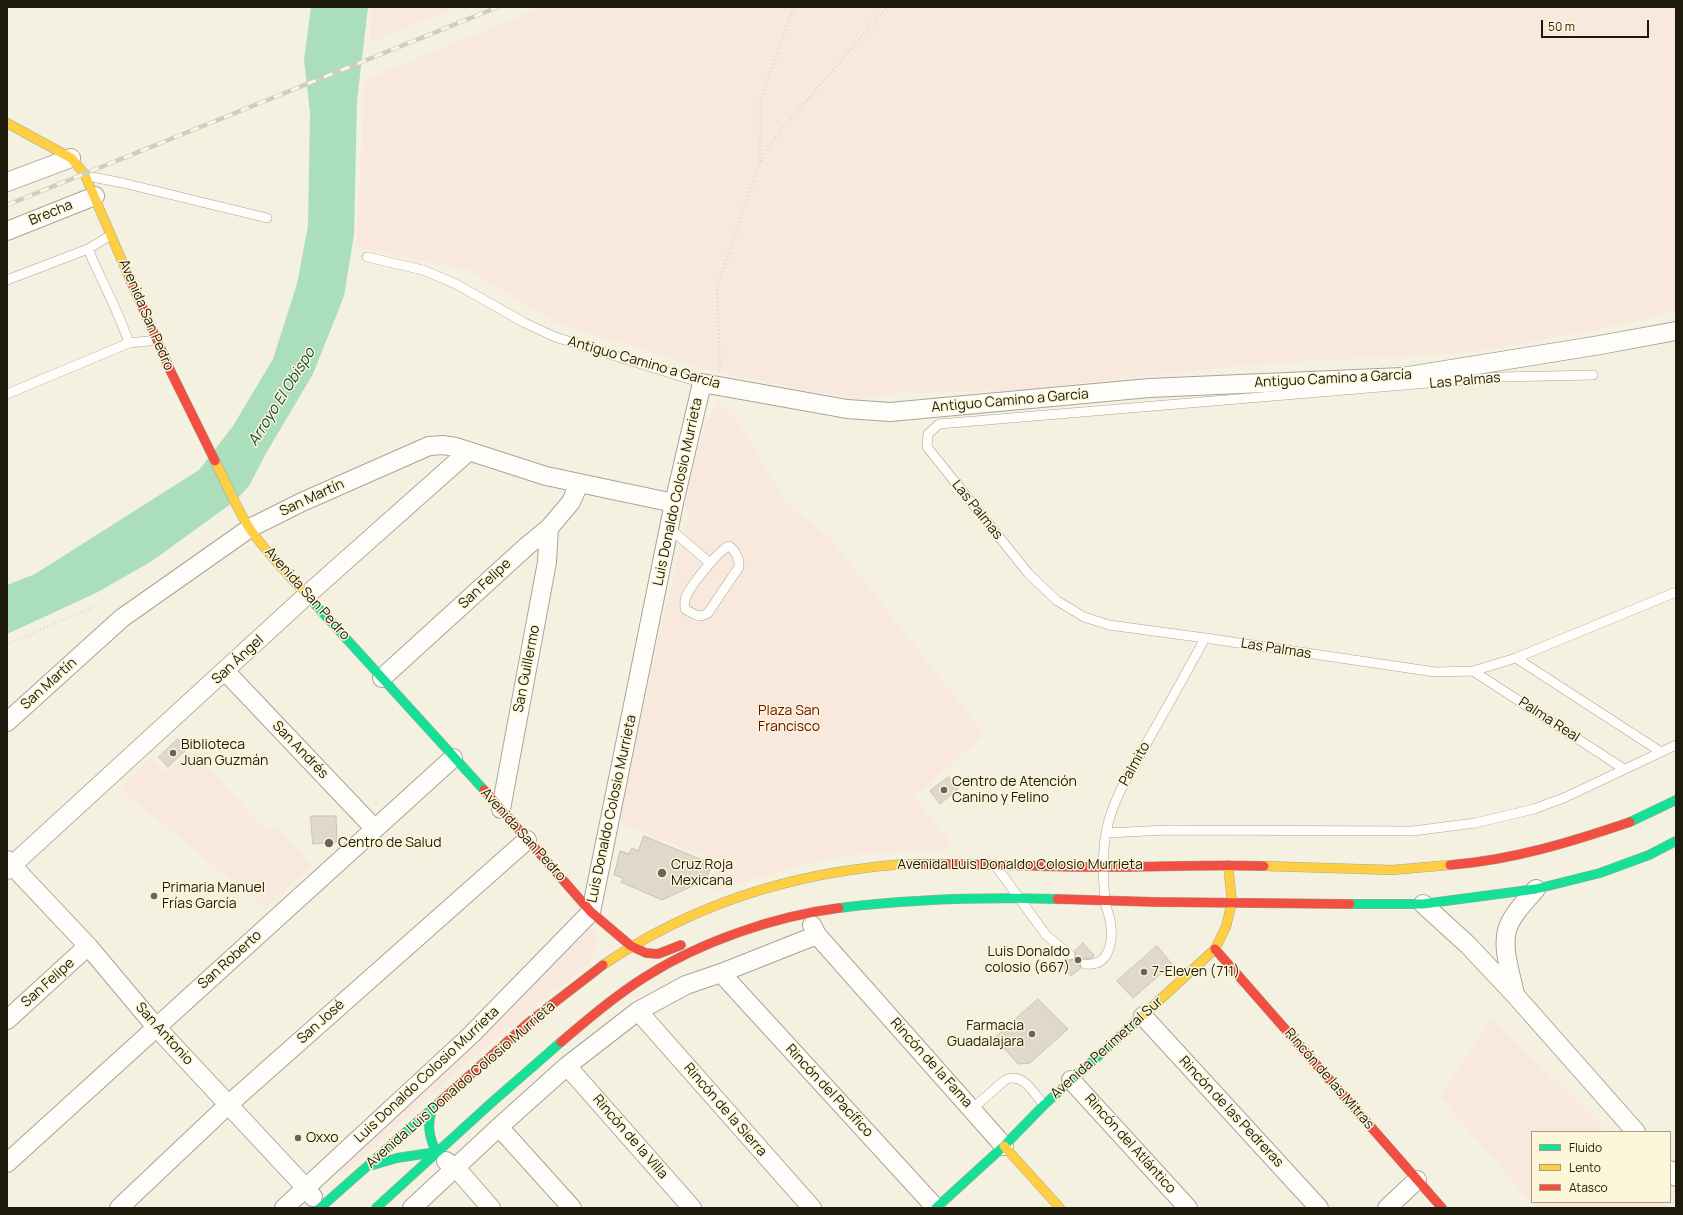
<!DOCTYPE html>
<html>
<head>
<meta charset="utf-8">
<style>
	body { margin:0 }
	#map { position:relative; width:1683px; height:1215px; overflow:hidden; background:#f5f1e0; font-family:Manrope,sans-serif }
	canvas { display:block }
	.frame { position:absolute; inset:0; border:8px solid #1d1a0c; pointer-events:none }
	.legend { position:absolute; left:1531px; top:1131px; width:140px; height:72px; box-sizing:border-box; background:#fdf6d8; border:1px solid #a39e86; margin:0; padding:5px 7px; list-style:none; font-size:12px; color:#1d1a0c }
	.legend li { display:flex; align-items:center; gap:8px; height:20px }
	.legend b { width:20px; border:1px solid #a39e86 }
	.scale { position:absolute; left:1541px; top:20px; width:108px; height:18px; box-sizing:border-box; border:2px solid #1d1a0c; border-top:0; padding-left:5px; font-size:12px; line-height:14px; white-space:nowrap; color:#1d1a0c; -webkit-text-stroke:3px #fdf6d8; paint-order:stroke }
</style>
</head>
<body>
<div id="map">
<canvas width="1683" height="1215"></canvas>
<div class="frame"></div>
<ul class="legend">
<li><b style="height:5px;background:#16e098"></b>Fluido</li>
<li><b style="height:5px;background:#ffcf43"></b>Lento</li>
<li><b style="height:5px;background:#f24e42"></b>Atasco</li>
</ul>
<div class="scale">50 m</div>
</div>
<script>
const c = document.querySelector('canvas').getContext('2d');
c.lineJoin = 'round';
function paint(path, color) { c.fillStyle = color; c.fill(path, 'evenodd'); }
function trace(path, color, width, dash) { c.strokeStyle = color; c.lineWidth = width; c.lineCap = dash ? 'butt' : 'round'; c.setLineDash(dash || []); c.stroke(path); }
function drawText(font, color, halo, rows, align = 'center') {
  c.font = font + ' Manrope,sans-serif'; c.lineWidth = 3; c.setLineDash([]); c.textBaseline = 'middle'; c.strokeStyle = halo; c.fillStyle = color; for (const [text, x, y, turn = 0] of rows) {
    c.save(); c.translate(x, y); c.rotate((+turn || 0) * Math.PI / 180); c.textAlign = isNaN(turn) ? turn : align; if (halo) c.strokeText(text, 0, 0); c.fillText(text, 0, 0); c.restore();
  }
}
const green = new Path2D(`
	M372,7H457L369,43Z
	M542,7H1676V311L1613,326L1496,349L1455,353L1254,364L1029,389L917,393L908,392L856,399L729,375V370L712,371L554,322L469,270L356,247L365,80Z
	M718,403L740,424L786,503L831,539L985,735L922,790L913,795L950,842L947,849C913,851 880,851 846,856C801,864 757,878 713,892L708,887L719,862L618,822L669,594L689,517L684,497L693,470L704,428Z
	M192,749L267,832L275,826L312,865L265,908L119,788L151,757L166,773Z
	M589,925L595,930L596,944L591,962L475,1056L349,1169L340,1174L338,1170L343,1165L464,1055L520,993Z
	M1491,1018L1594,1118L1606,1132H1532V1202H1666L1671,1208H1536L1440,1097Z`);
const water = new Path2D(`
	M311,7H368L357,101L354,235L344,296L313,374L265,455L249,486L236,500L152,561L96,593L7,634V585L35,574L199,470L233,426L273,359L297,284L308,226L310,112L304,60Z`);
const building = new Path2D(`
	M178,739L187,749L168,767L159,757Z
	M949,777L958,789L940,804L930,791Z
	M311,816H336L337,842L313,844Z
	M644,836L712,864L706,880L662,900L621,882L623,878L614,875L620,851L629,854L632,848L638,851Z
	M1083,943L1094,955L1092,958L1082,959L1079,964L1081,968L1071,976L1061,964L1066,959L1069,961L1074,959L1076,956L1075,951Z
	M1157,946L1172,964L1133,998L1117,981Z
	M1038,999L1068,1029L1030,1063L1018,1064L995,1038Z`);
const path = new Path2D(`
	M761,161L776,136L887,7
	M720,371L717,287L760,161L761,98L794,7
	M7,644L98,605`);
const lane = new Path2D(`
	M87,176L123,183L267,218
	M111,235L88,249C101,280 118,310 129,343L157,340
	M367,257L423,270L456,284L525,323L555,337L702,383
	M7,280L88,249
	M1593,375L1500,377L939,424L928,434L927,447L1028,573L1056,600L1084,617L1109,625L1205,638L1435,672L1473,671L1516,658L1676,592
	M7,394L129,343
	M669,528L710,563
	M729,546C735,550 740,559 739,567L708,613C700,619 693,614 685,609C685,605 684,601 686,597C689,587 720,549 729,546Z
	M1516,658L1661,752
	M1473,671L1624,769
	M1106,833L1167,830L1413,831L1475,823L1534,809L1566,797L1676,745
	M995,865L1046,935L1070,955
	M1085,964C1110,967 1114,940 1110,920C1109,913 1105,907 1105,900C1103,878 1102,854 1106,833C1112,800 1130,773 1146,744C1166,709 1186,674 1205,638
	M972,1109L1005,1080C1023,1071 1034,1094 1044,1105`);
const street = new Path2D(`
	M7,182L71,158
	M7,231L95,196
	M225,671L375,829
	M382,678L527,546L549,528L571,502L579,484
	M7,722L122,618L250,528L302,502L429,446L443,445L456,447L546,476L674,503
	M501,809L547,562L549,528
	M7,860L88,946L156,1027L306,1188L313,1197
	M7,870L307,595L469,451
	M1423,904L1468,945L1515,995L1636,1132
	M812,925L817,935L1004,1146
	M721,973L936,1208
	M1515,994C1511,974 1502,950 1507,930C1512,914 1526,901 1536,889
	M638,1011L812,1208
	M1143,1016L1319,1208
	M7,1020L88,946
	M567,1066L692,1208
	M1071,1080L1188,1208
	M499,1127L572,1208
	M446,1161L456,1168L491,1208
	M7,1163L453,758
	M1670,1170L1676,1177
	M119,1208L229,1104L527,840
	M284,1208L471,1035L591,912L674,503L702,383L847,409L890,412L1149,388L1402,377L1600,345L1676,331
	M412,1208L499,1127L567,1066L638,1011L686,985L721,973L817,935
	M1387,1208L1417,1180`);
const fast = new Path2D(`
	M312,601L484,790
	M1630,822L1676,800
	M1350,904H1423L1536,889L1600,873L1649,855L1676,841
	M839,908C912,899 982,897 1057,899
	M373,1165L397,1158L436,1152C429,1136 427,1126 432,1109
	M320,1208L441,1101
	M376,1208L490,1104L561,1042
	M936,1208L1004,1146L1044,1105L1139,1019`);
const slow = new Path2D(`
	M7,123L71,158L84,173L129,277
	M215,461C226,483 236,507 250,529C268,555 291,577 312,601
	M1264,866L1392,870L1450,865
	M603,965C678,914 762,883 851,870C872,867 893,864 915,864
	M1139,1019L1215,949L1226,927L1232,902L1228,865
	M1004,1146L1060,1208`);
const jam = new Path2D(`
	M129,277L171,372L215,461
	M484,790L591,912L631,946L646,953L658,954L681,945
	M915,864C978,863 1040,867 1103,867C1157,867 1211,864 1264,866
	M1450,865C1513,860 1571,842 1630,822
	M1057,899L1156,902L1350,904
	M1215,949L1442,1208
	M561,1042C588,1019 615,996 645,977C700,942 775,916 839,908
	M441,1101L528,1023L603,965`);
const rail = new Path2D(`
	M7,205L498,7`);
const markers = [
	[173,753,4,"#696556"],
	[944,790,4,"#696556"],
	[329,843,5,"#696556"],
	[662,873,5,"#696556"],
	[154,896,4,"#696556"],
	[1078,960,4,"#696556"],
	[1144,972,4,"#696556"],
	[1032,1034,4,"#696556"],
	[298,1138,4,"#696556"]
];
const streetNames = [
	["Brecha",51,213,-22],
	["Avenida San Pedro",146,315,67],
	["Antiguo Camino a García",644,363,16],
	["Antiguo Camino a García",1333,379,-3],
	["Las Palmas",1465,381,-5],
	["Antiguo Camino a García",1010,401,-5],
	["Luis Donaldo Colosio Murrieta",678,492,-78],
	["San Martín",312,498,-25],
	["Las Palmas",977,510,51],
	["San Felipe",485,584,-43],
	["Avenida San Pedro",307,594,48],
	["Las Palmas",1276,649,9],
	["San Ángel",238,660,-43],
	["San Guillermo",527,669,-79],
	["San Martín",49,684,-42],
	["Palma Real",1549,720,33],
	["San Andrés",300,750,46],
	["Palmito",1135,764,-61],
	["Luis Donaldo Colosio Murrieta",612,809,-78],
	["Avenida San Pedro",523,835,48],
	["Avenida Luis Donaldo Colosio Murrieta",1020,865],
	["San Roberto",230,960,-42],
	["San Felipe",48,983,-42],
	["San José",321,1022,-42],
	["San Antonio",164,1034,48],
	["Avenida Perimetral Sur",1107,1048,-42],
	["Rincón de la Fama",931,1063,48],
	["Luis Donaldo Colosio Murrieta",427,1075,-43],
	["Rincón de las Mitras",1329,1079,49],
	["Avenida Luis Donaldo Colosio Murrieta",461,1085,-41],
	["Rincón del Pacífico",829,1091,47],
	["Rincón de la Sierra",725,1110,49],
	["Rincón de las Pedreras",1231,1112,47],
	["Rincón de la Villa",630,1137,49],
	["Rincón del Atlántico",1130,1144,48]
];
const parkNames = [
	["Plaza San",789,711],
	["Francisco",789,727]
];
const poiNames = [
	["Biblioteca",181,745],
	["Juan Guzmán",181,761],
	["Centro de Atención",952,782],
	["Canino y Felino",952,798],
	["Centro de Salud",338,843],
	["Cruz Roja",671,865],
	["Mexicana",671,881],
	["Primaria Manuel",162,888],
	["Frías García",162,904],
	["Luis Donaldo",1070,952,"right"],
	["colosio (667)",1070,968,"right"],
	["7-Eleven (711)",1152,972],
	["Farmacia",1024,1026,"right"],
	["Guadalajara",1024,1042,"right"],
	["Oxxo",306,1138]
];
const waterNames = [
	["Arroyo El Obispo",282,397,-58]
];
paint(green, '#f8e8dd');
paint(water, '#aadebc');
paint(building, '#e0d8cc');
trace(building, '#c9c2b6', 1);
trace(lane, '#a8a597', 10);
trace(street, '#a8a597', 20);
trace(fast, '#a8a597', 10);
trace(slow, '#a8a597', 10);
trace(jam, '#a8a597', 10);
trace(path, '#dbd9d4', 2.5, [1, 3]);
trace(lane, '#fefdfa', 9);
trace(street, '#fefdfa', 18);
trace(fast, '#16e098', 9);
trace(slow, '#ffcf43', 9);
trace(jam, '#f24e42', 9);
trace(rail, '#cdccc6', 4.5);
trace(rail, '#fdf6d8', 3, [9]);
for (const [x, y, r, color] of markers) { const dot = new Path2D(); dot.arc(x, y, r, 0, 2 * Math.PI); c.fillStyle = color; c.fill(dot); trace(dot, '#fdf6d8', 1.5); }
drawText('14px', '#1d1a0c', '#fdf6d8', streetNames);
drawText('14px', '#680b00', '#fdf6d8', parkNames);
drawText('14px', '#1d1a0c', '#fdf6d8', poiNames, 'left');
drawText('italic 15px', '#08472c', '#fdf6d8', waterNames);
</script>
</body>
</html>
